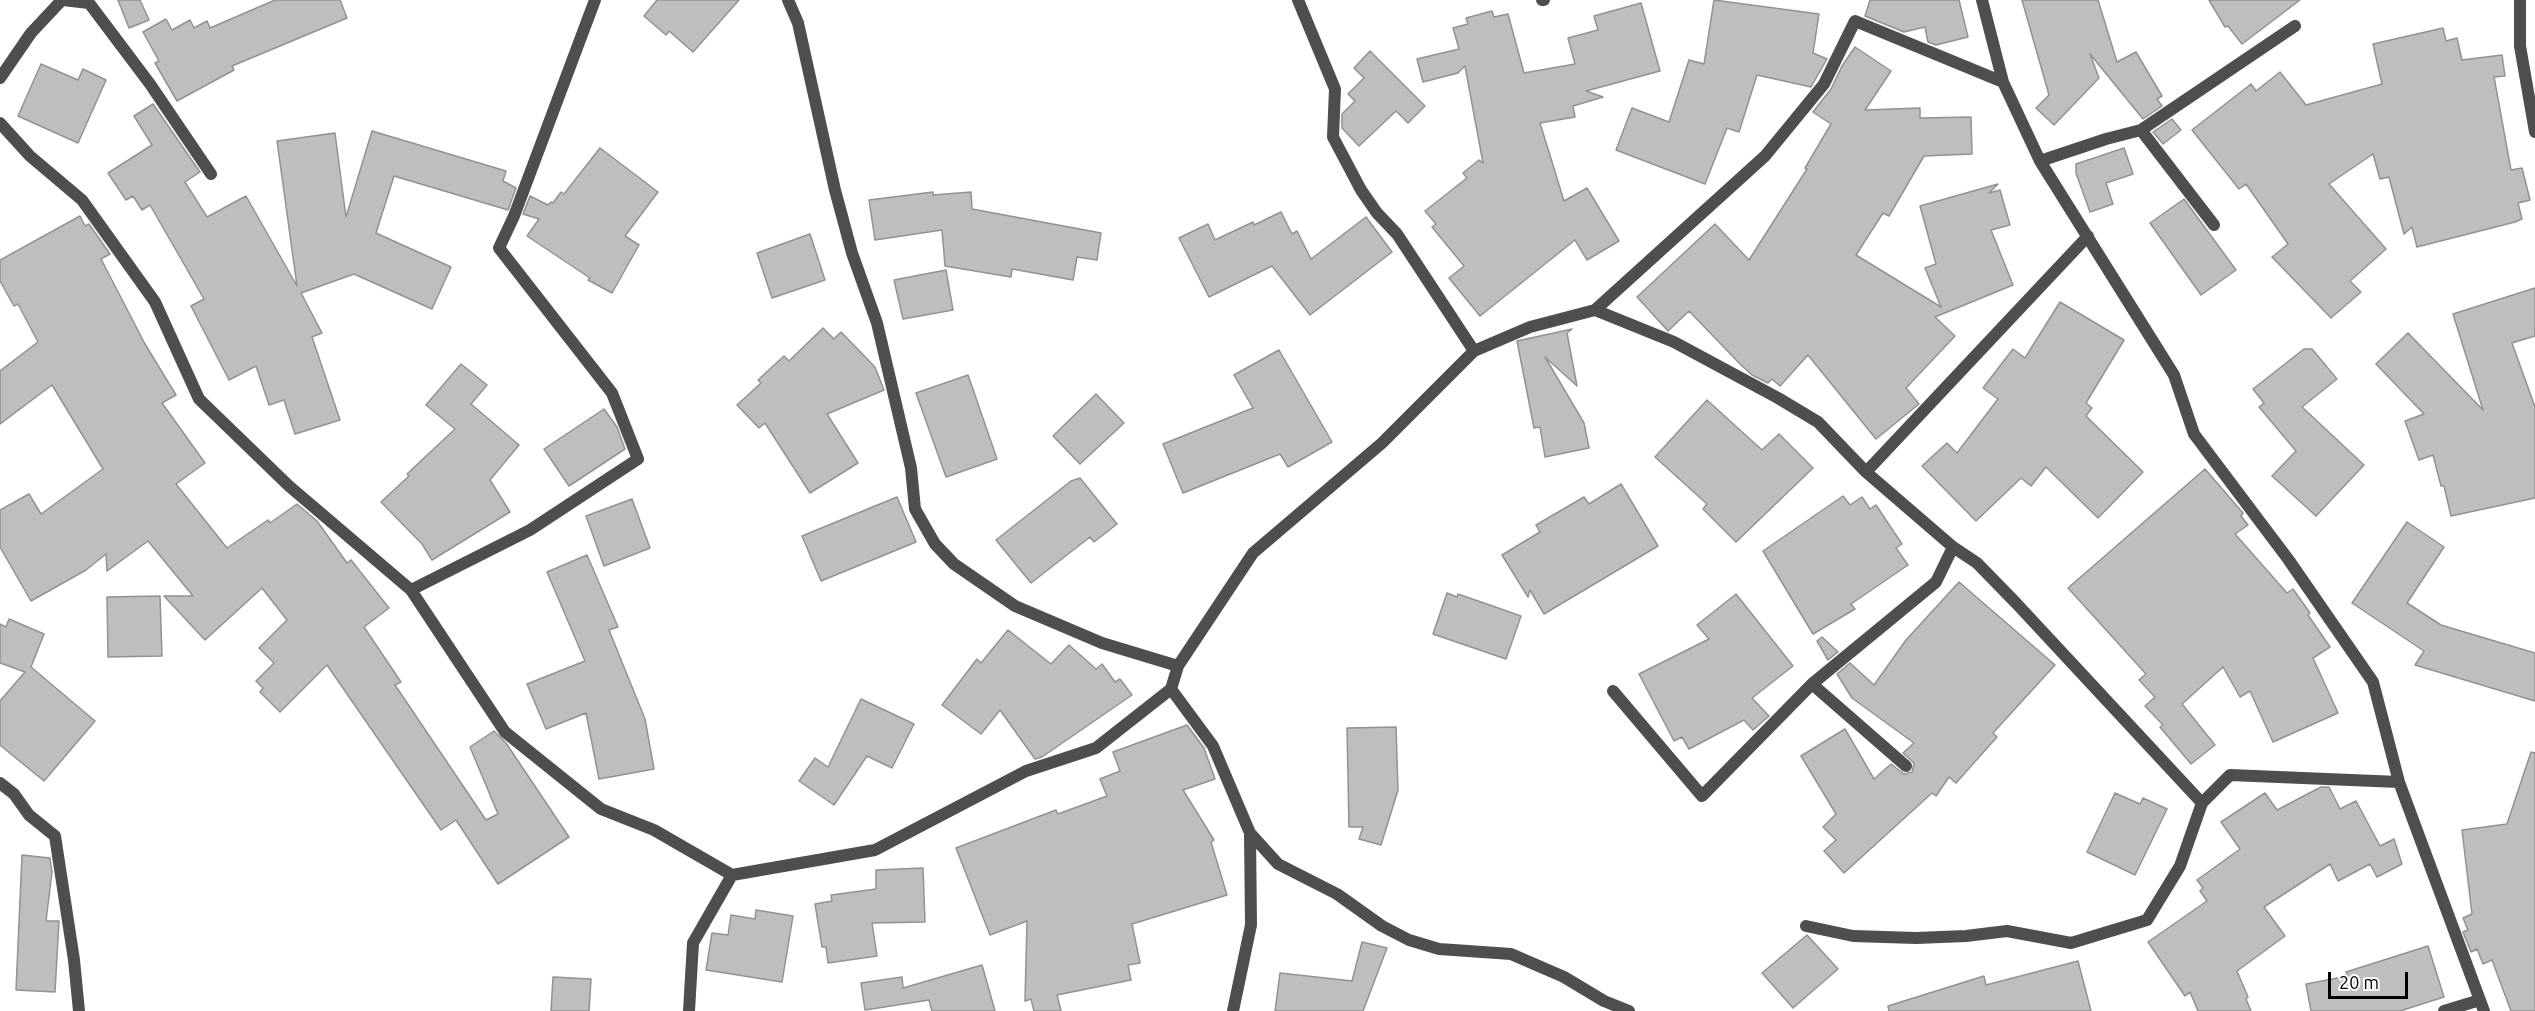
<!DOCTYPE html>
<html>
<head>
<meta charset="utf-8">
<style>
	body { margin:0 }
	#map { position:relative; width:2535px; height:1011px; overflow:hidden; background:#fff; font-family:Ubuntu,sans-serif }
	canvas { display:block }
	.scale { position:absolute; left:2328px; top:972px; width:80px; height:27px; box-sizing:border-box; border:3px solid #000; border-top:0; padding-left:8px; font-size:18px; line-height:21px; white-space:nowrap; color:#000; -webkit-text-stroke:4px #fff; paint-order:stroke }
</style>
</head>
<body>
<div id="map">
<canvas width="2535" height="1011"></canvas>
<div class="scale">20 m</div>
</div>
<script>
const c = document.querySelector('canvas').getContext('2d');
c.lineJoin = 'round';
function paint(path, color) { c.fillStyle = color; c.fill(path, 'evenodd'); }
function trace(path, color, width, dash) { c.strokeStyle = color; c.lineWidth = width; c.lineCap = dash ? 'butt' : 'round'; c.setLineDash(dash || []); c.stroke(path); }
const building = new Path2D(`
	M118,0H140L149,20L129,28Z
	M275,0H340L347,18L232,66L234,70L177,101L155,63L159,61L143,32L166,19L172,30L190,20L194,28L207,21L210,28Z
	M657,0H739L693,52L669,31L666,35L644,16Z
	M1714,0L1819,14L1813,53L1827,59L1811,87L1757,75L1739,132L1727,128L1705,184L1616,150L1632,108L1669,122L1689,60L1704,64Z
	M1870,0H1959L1968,37L1936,45L1928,42L1925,27L1904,32L1865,16Z
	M2022,0H2098L2117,62L2136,52L2162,96L2157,99L2162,106L2143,119L2090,54L2099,78L2054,125L2036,108L2049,95Z
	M2209,0H2300L2242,44L2228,26L2225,27Z
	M1641,3L1660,71L1586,91L1603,97L1573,106L1575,117L1540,123L1564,201L1587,188L1619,241L1587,260L1575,240L1480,316L1449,278L1464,266L1432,227L1436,224L1425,211L1467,178L1463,173L1479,160L1483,163L1465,66L1458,73L1423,82L1417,59L1459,49L1453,28L1468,24L1466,18L1492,11L1494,17L1508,14L1524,73L1575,64L1568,38L1598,30L1594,16Z
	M2443,28L2446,41L2457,38L2462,60L2502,55L2505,76L2494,77L2511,170L2522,168L2530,200L2518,203L2522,219L2515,222L2417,247L2412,227L2404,234L2389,177L2380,179L2373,154L2329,184L2386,249L2350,281L2361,292L2331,318L2272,257L2288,244L2246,184L2239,189L2192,130L2251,84L2256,91L2280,72L2306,105L2382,84L2373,44Z
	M1855,47L1891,71L1865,110L1920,108V118L1971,117L1972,154L1924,156L1889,216L1883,213L1856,255L1941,307L1925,268L1936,264L1920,206L1998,184L1989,193L2000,190L2010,225L1991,230L2013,285L1935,317L1955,336L1906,388L1919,404L1876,439L1808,355L1780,386L1772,379L1768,383L1752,375L1741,365L1689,311L1668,331L1637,297L1715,224L1749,260L1807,169L1805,168L1831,124L1813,112L1831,89L1842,66Z
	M1370,51L1425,106L1408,123L1396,111L1359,146L1342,128V114L1355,101L1348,94L1364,78L1354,68Z
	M41,64L78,80L83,69L106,80L78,143L18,116Z
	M153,104L200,172L185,182L207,217L246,196L297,286L277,141L335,133L346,217L372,131L506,171L503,181L516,188L508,210L394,176L376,233L451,267L432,309L354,274L301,293L322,333L312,337L340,420L295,434L284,400L269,405L256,366L229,380L191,306L204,299L150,205L142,210L133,196L126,200L108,173L152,145L134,116Z
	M2172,119L2181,130L2163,144L2153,132Z
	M600,148L658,192L625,236L639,245L612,293L588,280L590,278L527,236L539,219L523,214L530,196L548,205L551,202L553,203L561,192L564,194Z
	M2124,148L2133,174L2106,183L2113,204L2090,212L2076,173V164Z
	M933,192V195L971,192L972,209L1101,233L1097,260L1077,257L1073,280L1012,269L1011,277L945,266L942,230L875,240L869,200Z
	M2184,199L2236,270L2201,295L2150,223Z
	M1281,212L1292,234L1297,231L1311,259L1366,217L1392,252L1310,315L1272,266L1209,297L1179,238L1208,224L1215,240L1253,222L1254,225Z
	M80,216L85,226L89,224L110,254L101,259L145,344L176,395L162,403L205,463L176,484L227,548L268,520L270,523L297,504L317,521L347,563L351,560L389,608L364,627L401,682L395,685L486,820L498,814L470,747L494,731L506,743L569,837L498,884L456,820L441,830L327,665L280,712L260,692L263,688L256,681L274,663L259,648L287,620L262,588L205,640L164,596H193L148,541L107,571L106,554L86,570L31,601L0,547V510L29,494L41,514L103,469L52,385L0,424V371L38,342L18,304L14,306L0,281V260Z
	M810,234L825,280L772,298L757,253Z
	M946,270L953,310L903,319L894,280Z
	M2535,288V336L2512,343L2535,407V498L2451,516L2444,486H2441L2433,455L2419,460L2405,421L2424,414L2376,364L2408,333L2483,410L2453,314Z
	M2060,302L2124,340L2086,403L2092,408L2086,416L2143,472L2098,518L2046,467L2031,486L2021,478L1976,521L1922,466L1947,443L1957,453L1998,399L1983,388L2013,349L2025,358Z
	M823,328L834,339L841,332L875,367L884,390L827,414L858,463L810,493L765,423L759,428L737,405L761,383L758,380L784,356L789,361Z
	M1572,329L1567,333L1577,386L1545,357L1584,423L1589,448L1545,457L1540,427L1534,428L1517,341Z
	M2304,349H2312L2337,379L2302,407L2364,465L2316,516L2272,476L2296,451L2259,407L2264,403L2253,389Z
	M1279,350L1332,442L1288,467L1280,454L1183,493L1163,444L1253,408L1234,375Z
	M461,364L487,385L471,404L519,445L490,480L510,512L432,560L422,544L381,502L409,476L407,474L455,429L426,405Z
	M968,375L997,459L946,477L916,393Z
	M1096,394L1124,423L1080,464L1053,436Z
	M1707,400L1762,450L1779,434L1813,468L1736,542L1703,509L1707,504L1655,457Z
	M604,409L617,427L625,449L569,486L544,449Z
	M2205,469L2243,513L2241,516L2248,525L2235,534L2287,593L2293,589L2310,613L2308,615L2330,647L2313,658L2338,713L2273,742L2250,691L2240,697L2223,667L2182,704L2215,745L2191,764L2160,727L2163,725L2145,706L2155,697L2139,680L2146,674L2068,588Z
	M1080,478L1117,524L1094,542L1090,537L1031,583L996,540L1071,481Z
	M1621,484L1658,546L1544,614L1530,590L1528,597L1502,555L1540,532L1536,525L1584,497L1589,504Z
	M1843,496L1850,505L1862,497L1870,509L1876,505L1902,544L1896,548L1908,565L1851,604L1855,609L1813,634L1763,551Z
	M897,497L916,542L821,581L802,536Z
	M632,499L650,548L604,566L586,516Z
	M2407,522L2444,547L2407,603L2441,625L2535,653V701L2415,665L2424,651L2352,603Z
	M587,555L618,627L609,630L645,719L654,769L599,779L586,713L546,729L527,684L585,661L547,572Z
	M1959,582L2055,665L1993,733L1997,737L1956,783L1949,777L1936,796L1932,793L1844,873L1824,851L1836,840L1823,827L1836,814L1801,756L1845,729L1874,779L1891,764L1904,774L1912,772L1914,763L1903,753L1914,743L1852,698L1837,674L1850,663L1874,685L1906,640Z
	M1447,593L1457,597L1458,594L1521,616L1506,659L1433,634Z
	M1736,594L1793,666L1752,698L1769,716L1753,730L1744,720L1689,749L1682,737L1674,741L1639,674L1709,639L1697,625Z
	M160,596L162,656L108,657L107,597Z
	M9,619L44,634L31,667L95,721L44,781L0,745V701L25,672L0,663V624L6,627Z
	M1008,630L1051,664L1069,645L1096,669L1102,664L1115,682L1120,679L1132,695L1042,757L1035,759L1000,710L981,734L942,705L977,659L981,663Z
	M1822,637L1838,652L1828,660L1817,641Z
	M861,699L914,724L892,768L867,756L834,805L799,781L815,758L828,767Z
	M1187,725L1204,748L1215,779L1183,790L1214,840L1211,842L1227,895L1132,924L1140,963L1128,965L1131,980L1057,995L1061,1011H1034L1031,999L1025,1001L1027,921L990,935L956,848L1056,810L1058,814L1107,796L1100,779L1120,771L1113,752Z
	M1396,727L1398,790L1381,845L1359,839L1363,827H1349L1347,728Z
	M2531,752L2535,753V1011H2511L2492,960L2483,964L2477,949L2471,952L2463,932L2468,930L2463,918L2472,914L2462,830L2507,824Z
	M2321,787H2329L2340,809L2356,801L2380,846L2394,839L2402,864L2377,877L2370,864L2338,881L2330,864L2264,907L2285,936L2237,971L2248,997L2246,999L2251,1011H2198L2190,992L2185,996L2148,942L2207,901L2200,891L2203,888L2197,880L2240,849L2221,822L2265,793L2277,810Z
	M2115,793L2140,804L2143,798L2167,809L2135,875L2087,852Z
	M22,855L50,858L52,872L46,921H59L55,992L16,990Z
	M923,868L925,922L872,923L877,956L828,963L826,947H822L815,904L832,901L831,895L876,889V870Z
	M756,910L793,916L782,982L706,970L712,933L728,935L731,915L755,919Z
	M1807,935L1838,969L1793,1008L1762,973Z
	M1362,942L1387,948L1363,1011H1275L1280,973L1352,981Z
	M2428,946L2444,997L2400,1011H2311L2306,984L2348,976L2346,972Z
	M2078,961L2091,1011H1889L1888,1006L1984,976L1986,985Z
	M982,965L995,1011H932L929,1000L865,1010L861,983L902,977L903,988Z
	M553,977L591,979L589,1011H551Z`);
const street = new Path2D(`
	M63,0L89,3L150,84L211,174
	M788,0L798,23L835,190L852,253L877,323L911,468L915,509L935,544L954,564L1015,606L1102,643L1178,666
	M1298,0L1335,89L1333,137L1361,190L1377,213L1397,234L1474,351
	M1542,0H1544
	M1982,0L2003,82L2040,161L2174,375L2194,434L2288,559L2373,682L2399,782L2484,1011
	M2520,0V46L2535,132
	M0,78L31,33L62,0
	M0,123L30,156L82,200L155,302L199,399L289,486L411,590L505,732L601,809L654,830L732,875L875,850L1026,771L1096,748L1171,689
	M2141,130L2214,225
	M2040,161L2106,139L2141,130L2295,26
	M1595,310L1674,342L1778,398L1818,422L1866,472L2088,236
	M1866,472L1953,547L1936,582L1812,684L1906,766
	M1953,547L1977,563L2016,603L2202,803
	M411,590L530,530L638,459L612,393L499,248L514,216L595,0
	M1613,691L1702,796L1812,684
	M0,783L14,794L29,815L55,836L74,960L79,1011
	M1250,833L1278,864L1337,894L1382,926L1409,940L1439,949L1511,954L1564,977L1604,1001L1629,1011
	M1806,926L1853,936L1916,938L1966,936L2007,931L2071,943L2147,920L2180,866L2202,803L2230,775L2399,782
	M689,1011L693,943L732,875
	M1233,1011L1251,925L1250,833L1213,746L1171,689L1178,666L1253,553L1382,443L1474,351L1530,327L1595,310L1765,156L1824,84L1855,21L2003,82
	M2444,1011L2480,1000`);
paint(building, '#bebebe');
trace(building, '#929292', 1.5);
trace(street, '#4e4e4e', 12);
</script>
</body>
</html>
